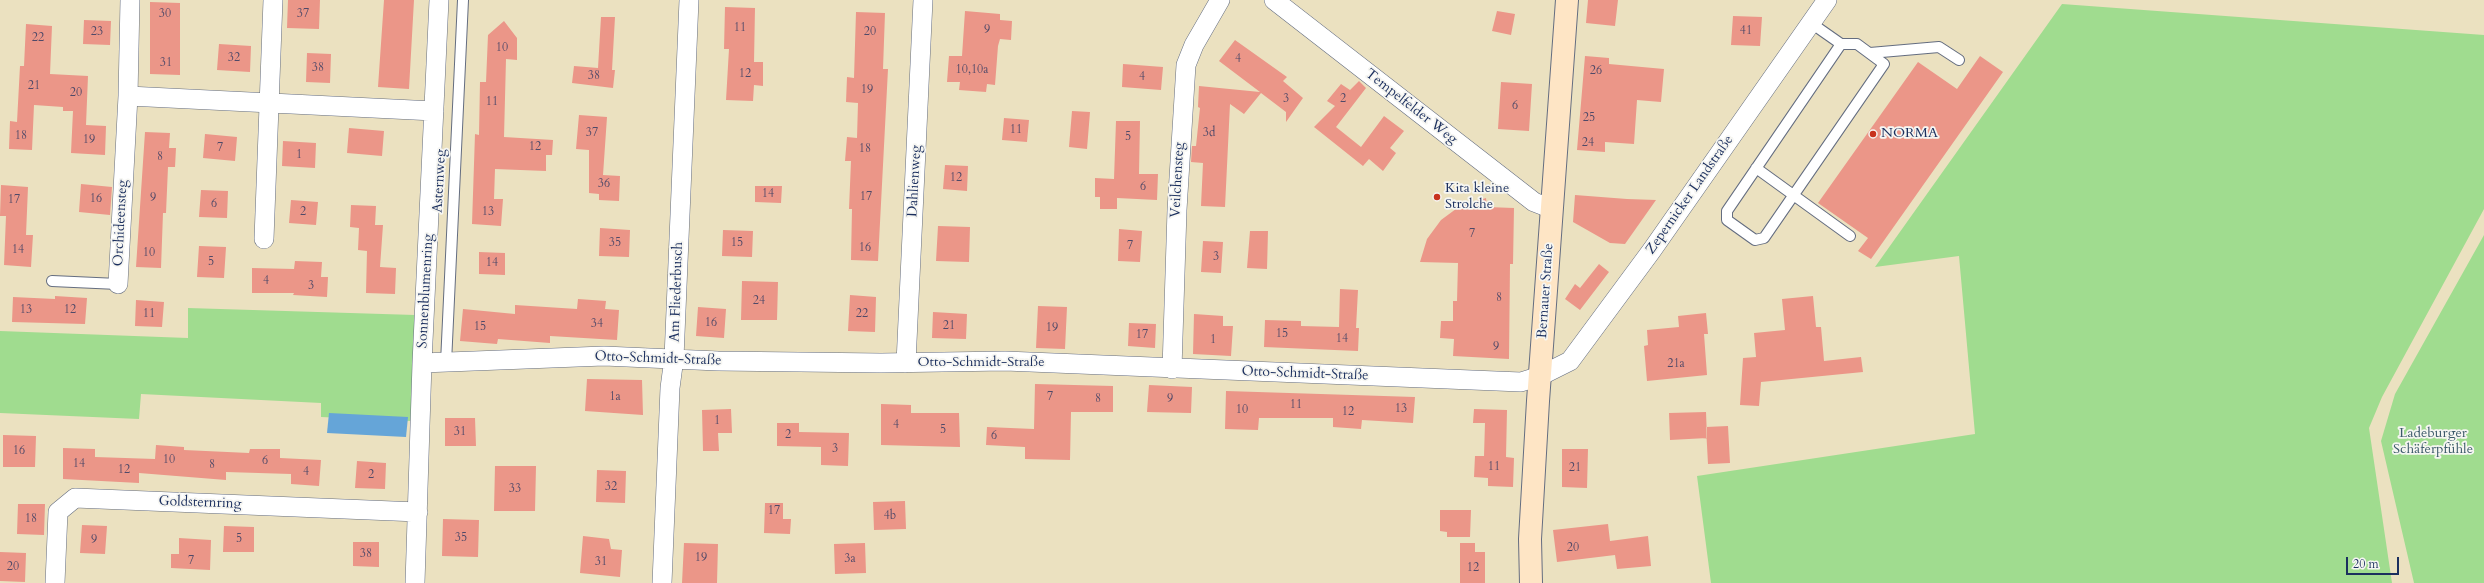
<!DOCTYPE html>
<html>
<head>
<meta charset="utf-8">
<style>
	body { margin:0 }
	#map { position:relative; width:2484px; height:583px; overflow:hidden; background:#ebe1c0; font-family:Cardo,serif }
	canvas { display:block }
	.scale { position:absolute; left:2346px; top:557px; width:53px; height:18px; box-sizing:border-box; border:2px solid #1b2f5e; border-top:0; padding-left:5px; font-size:12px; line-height:14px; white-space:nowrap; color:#1b2f5e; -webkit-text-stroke:3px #f6f6f2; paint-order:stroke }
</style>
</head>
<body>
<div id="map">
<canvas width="2484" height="583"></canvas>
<div class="scale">20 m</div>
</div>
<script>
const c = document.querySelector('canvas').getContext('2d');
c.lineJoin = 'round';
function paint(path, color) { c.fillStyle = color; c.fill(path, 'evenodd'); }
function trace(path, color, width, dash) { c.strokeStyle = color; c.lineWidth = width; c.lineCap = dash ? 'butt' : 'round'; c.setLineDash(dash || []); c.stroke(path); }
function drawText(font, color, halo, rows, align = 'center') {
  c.font = font + ' Cardo,serif'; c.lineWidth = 3.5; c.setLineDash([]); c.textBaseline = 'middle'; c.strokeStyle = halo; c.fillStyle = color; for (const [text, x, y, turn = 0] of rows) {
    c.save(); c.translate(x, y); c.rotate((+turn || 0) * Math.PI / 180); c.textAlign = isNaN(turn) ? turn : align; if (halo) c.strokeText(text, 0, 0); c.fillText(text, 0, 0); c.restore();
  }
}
const green = new Path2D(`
	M2062,4L2484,35V209L2382,397L2369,428L2392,583H1711L1697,476L1975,434L1959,256L1875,267Z
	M2484,235V583H2414L2381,441L2395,394Z
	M188,308L415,315L411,421L321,417V403L141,394L139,419L0,413V331L188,338Z`);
const water = new Path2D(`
	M329,413L408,417L406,437L327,433Z`);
const building = new Path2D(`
	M288,0H320L319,29L287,28Z
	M384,0H414L409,89L378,87Z
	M1588,0H1618L1615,26L1586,23Z
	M150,2L180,3V75L150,74Z
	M725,7L755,8L754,62H763V86L754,85L753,101L726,100L729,49H724Z
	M965,11L1000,14V20L1012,21L1011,40L1000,39L998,46L995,85L987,84L986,92L959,90L960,82H947L949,56H962Z
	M1497,11L1515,14L1511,35L1492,31Z
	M856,12L885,13L883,69H888L878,261L851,260L852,209H849L851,161H845L847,137L857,138L858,103L846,102L847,77L854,78Z
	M1733,16L1762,17L1760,46L1731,45Z
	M601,17H615L612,70H615L613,88L572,83L574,66L598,68Z
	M84,20L111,21L110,45L83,44Z
	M504,21L517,38V60L506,59L504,137L553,140L552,155H546V171L495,169L494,199H503L501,226L472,224L475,134L479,135L480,82H486L488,35Z
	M26,24L52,26L50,74L88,76L86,125L106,126L105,155L71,153L73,111H63V107L34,105L32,150L9,149L10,121L17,122L20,66H24Z
	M1235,40L1287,77L1283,81L1303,98L1286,122V112L1261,93L1244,114L1230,104L1225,207L1201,206L1203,163L1191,162L1192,146H1196L1200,108L1198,107L1199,86L1260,92L1219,61Z
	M219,44L251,46L250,72L217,70Z
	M307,53L331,54L330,83L306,82Z
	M1585,56L1609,58V64L1664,69L1661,102L1637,100L1634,144L1605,142V152L1577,150Z
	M1980,56L2003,72L1871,259L1858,251L1868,238L1818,203L1918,62L1957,89Z
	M1123,64L1163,67L1161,90L1122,87Z
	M1359,81L1366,88L1336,127L1361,147L1384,116L1404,131L1390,148L1396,153L1383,171L1369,159L1363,166L1314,127L1335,106L1327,101L1341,84L1350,90Z
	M1501,82L1532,84L1529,131L1498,129Z
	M1072,111L1090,112L1087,149L1069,147Z
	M579,115L607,117L603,175L620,176L619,201L599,200V194L589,193V150L576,149Z
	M1004,118L1029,120L1027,142L1002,140Z
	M1116,121H1140L1139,174H1158L1157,200L1117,198V209H1100V197H1095V178L1114,179Z
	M349,128L384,131L382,156L347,153Z
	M145,132L170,133L169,148H176L175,167H168L166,213H163L161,268L136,267Z
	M205,134L237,137L235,161L203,158Z
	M283,141L316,143L315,168L282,166Z
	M945,165L968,166L967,191L943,189Z
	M81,184L112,187L110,215L79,212Z
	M1,185L28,187L26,235H33L31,267L4,265L6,216H0Z
	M755,186H782L781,203L755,202Z
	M201,190L228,191L227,218L199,217Z
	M1575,195L1627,199L1656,200L1625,244L1610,243L1573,222Z
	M1486,198L1487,207L1514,208L1513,264H1510L1509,359L1453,356L1454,339L1440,338L1441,321H1453V301H1457L1458,263L1420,262L1427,239L1441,220L1460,206Z
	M291,200L318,202L316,225L289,223Z
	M351,205L376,206L375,225H383L380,267L396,268L395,294L366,293L367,251L358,250L359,228L350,227Z
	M938,226L970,227L969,262L936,261Z
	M600,228L630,230L629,257L599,256Z
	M1119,229L1142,231L1140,262L1118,261Z
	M723,230L753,231L752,257L722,256Z
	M1250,231H1268L1267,269L1247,268Z
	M1203,241L1223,242L1221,273L1201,272Z
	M199,246L226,247L224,278L197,277Z
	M479,252L505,253V275L479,274Z
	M295,261L322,262L321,277H328L327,297L293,295L294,293H252V268L294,269Z
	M1599,264L1609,272L1580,310L1565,299L1575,284L1580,288Z
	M742,281L778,282L777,320H741Z
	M1340,289L1358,290L1356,328H1359L1358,351L1264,347L1265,320L1301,321V326L1339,327Z
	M850,295L876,297L875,332L848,331Z
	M55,296L87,298L85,324L12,322L13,297L55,299Z
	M1813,296L1816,327H1821L1824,361L1861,357L1863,372L1761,382L1759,406L1740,405L1743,358L1756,357L1754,333L1785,330L1782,299Z
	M578,299L606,301L605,309L619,310L617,340L550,336V343L498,339L497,344L460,341L463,309L515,314V305L577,309Z
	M136,300L164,302L162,327L135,326Z
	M1038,306L1067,307L1065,349L1036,348Z
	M698,307L726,309L724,338L696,336Z
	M933,312L967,314L966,339L932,338Z
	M1706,313L1708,334H1704L1707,375L1647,381L1644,346L1648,345L1647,330L1679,327L1678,316Z
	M1194,314L1223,316V326H1233L1231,356L1193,354Z
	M1129,323L1156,324L1155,348L1128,346Z
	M587,379L642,380L643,415L585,411Z
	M1035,384L1113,386V412H1071L1070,460L1025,459V447L986,445L987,427L1034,429Z
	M1149,385L1192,387L1191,413L1147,412Z
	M1226,391L1415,397L1413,423L1362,420L1361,429L1333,427V418H1259L1258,430L1225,429Z
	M881,404L911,405V413H959L960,447L881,445Z
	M731,409L732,433H718L719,451H703L702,410Z
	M1474,409L1507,410L1506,457L1514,458L1513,487L1488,486V478L1474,477L1475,456H1484L1485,423H1473Z
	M1706,412L1707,438L1670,440L1669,413Z
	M445,418H475L476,446H445Z
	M777,423H799V432L849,433L848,466L821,465V447L777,446Z
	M1728,426L1730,463L1708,464L1706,427Z
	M3,435L36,436L35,467H3Z
	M156,445L184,447V450L249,453L250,449H280V458L321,460L319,486L291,484V474L226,472V480L139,473V483L63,479V448L95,449V457L155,459Z
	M1562,449H1588L1587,488L1562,487Z
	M357,461L386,463L385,489L355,488Z
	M495,466H536L535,511H494Z
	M597,470L626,471L625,503L596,502Z
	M905,501L906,529L874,530L873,502Z
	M765,503H783V519H791L790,534L764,533Z
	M18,504H45L44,535L17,534Z
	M1440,510H1471L1470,537H1447V532L1440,531Z
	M443,519L479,520L478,557L442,556Z
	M1608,524L1610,541L1648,536L1651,566L1617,569L1615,555L1557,562L1553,530Z
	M82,525L107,526L105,554L80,553Z
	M224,526L254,527V552H223Z
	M583,536L609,539L611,549L622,550L620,577L580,573Z
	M179,538L211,540L210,570L171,568V554H179Z
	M353,542H379V567L353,566Z
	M684,543L718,544L717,583H682Z
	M865,543L866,573L835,574L834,544Z
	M1460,543H1475V552H1485V583H1460Z
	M0,552L26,553L25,582L0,581Z`);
const service = new Path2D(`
	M1811,23L1841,44L1727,211V220L1755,240L1764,238L1884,64L1857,44H1841
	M1870,53L1939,47L1959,60
	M1756,168L1850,236
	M52,281L118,284
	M446,363L463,0`);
const minor = new Path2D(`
	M1274,0L1534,202L1552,209
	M128,96L434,111
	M264,239L273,0
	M118,284L128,96L130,0
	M422,363L604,356L718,361L881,363L1005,361L1521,382L1540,376L1570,361L1652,250L1827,0
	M906,363L923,0
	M1172,369L1177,210L1186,65L1194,45L1220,0
	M55,583L58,512L75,498L418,512
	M415,583L422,363L439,0
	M662,583L670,388L674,358L689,0`);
const secondary = new Path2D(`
	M1531,583L1530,539L1538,401L1567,0`);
const markers = [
	[1873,134,4,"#c8321e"],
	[1437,197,4,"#c8321e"]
];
const numberNames = [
	["30",165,14],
	["37",303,14],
	["11",740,28],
	["9",987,30],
	["41",1746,31],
	["23",97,32],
	["20",870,32],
	["22",38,38],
	["10",502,48],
	["32",234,58],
	["4",1238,59],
	["31",166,63],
	["38",318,68],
	["10,10a",972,70],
	["26",1596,71],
	["12",745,74],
	["38",594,76],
	["4",1142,77],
	["21",34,86],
	["19",867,90],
	["20",76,93],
	["3",1286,99],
	["2",1343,99],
	["11",492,102],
	["6",1515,106],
	["25",1589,118],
	["11",1016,130],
	["37",592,133],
	["3d",1209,133],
	["18",21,136],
	["5",1128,137],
	["19",89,140],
	["24",1588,143],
	["12",535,147],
	["7",220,148],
	["18",865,149],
	["1",299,155],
	["8",160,157],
	["12",956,178],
	["36",604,184],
	["6",1143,187],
	["14",768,194],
	["17",866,197],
	["9",153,198],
	["16",96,199],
	["17",14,200],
	["6",214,204],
	["2",303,212],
	["13",488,212],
	["7",1472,234],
	["35",615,243],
	["15",737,243],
	["7",1130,246],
	["16",865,248],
	["14",18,250],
	["10",149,253],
	["3",1216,257],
	["5",211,262],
	["14",492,263],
	["4",266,281],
	["3",311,286],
	["8",1499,298],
	["24",759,301],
	["13",26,310],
	["12",70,310],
	["11",149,314],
	["22",862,314],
	["16",711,323],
	["34",597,324],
	["21",949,326],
	["15",480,327],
	["19",1052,328],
	["15",1282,334],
	["17",1142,335],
	["14",1342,339],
	["1",1213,340],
	["9",1496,347],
	["21a",1676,364],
	["1a",615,397],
	["7",1050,397],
	["8",1098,399],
	["9",1170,399],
	["11",1296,405],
	["13",1401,409],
	["10",1242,410],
	["12",1348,412],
	["1",717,421],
	["4",896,425],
	["5",943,430],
	["31",460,432],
	["2",788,435],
	["6",994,436],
	["3",835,449],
	["16",19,451],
	["10",169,460],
	["6",265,461],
	["14",79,464],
	["8",212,465],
	["11",1494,467],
	["21",1575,468],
	["12",124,470],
	["4",306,472],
	["2",371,475],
	["32",611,487],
	["33",515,489],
	["17",774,511],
	["4b",890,516],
	["18",31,519],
	["35",461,538],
	["5",239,539],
	["9",94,540],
	["20",1573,548],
	["38",366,554],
	["19",701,558],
	["3a",850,559],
	["7",191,561],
	["31",601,562],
	["20",13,567],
	["12",1473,568]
];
const streetNames = [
	["Tempelfelder Weg",1411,107,38],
	["Veilchensteg",1178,180,-87],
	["Asternweg",440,181,-87],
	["Dahlienweg",915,181,-87],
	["Zepernicker Landstraße",1690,195,-55],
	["Orchideensteg",121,223,-87],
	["Sonnenblumenring",426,291,-87],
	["Bernauer Straße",1546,291,-86],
	["Am Fliederbusch",677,292,-88],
	["Otto-Schmidt-Straße",658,359,2],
	["Otto-Schmidt-Straße",981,363],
	["Otto-Schmidt-Straße",1305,374,2],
	["Goldsternring",200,503,2]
];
const poiNames = [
	["NORMA",1881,134],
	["Kita kleine",1445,189],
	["Strolche",1445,205]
];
const parkNames = [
	["Ladeburger",2433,434],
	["Schäferpfühle",2433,450]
];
paint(green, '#a0dc8f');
paint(water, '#65a5d8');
paint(building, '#eb9688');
trace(service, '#646d80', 12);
trace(minor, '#646d80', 20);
trace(secondary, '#646d80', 24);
trace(service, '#fff', 10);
trace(minor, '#fff', 19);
trace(secondary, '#fee5c5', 22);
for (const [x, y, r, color] of markers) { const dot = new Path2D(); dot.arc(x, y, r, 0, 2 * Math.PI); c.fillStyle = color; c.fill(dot); trace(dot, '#f6f6f2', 1.5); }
drawText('12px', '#4f4968', null, numberNames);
drawText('14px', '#1b2f5e', '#f6f6f2', streetNames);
drawText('14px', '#1b2f5e', '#f6f6f2', poiNames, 'left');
drawText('14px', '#3c5a6a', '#f6f6f2', parkNames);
</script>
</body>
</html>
